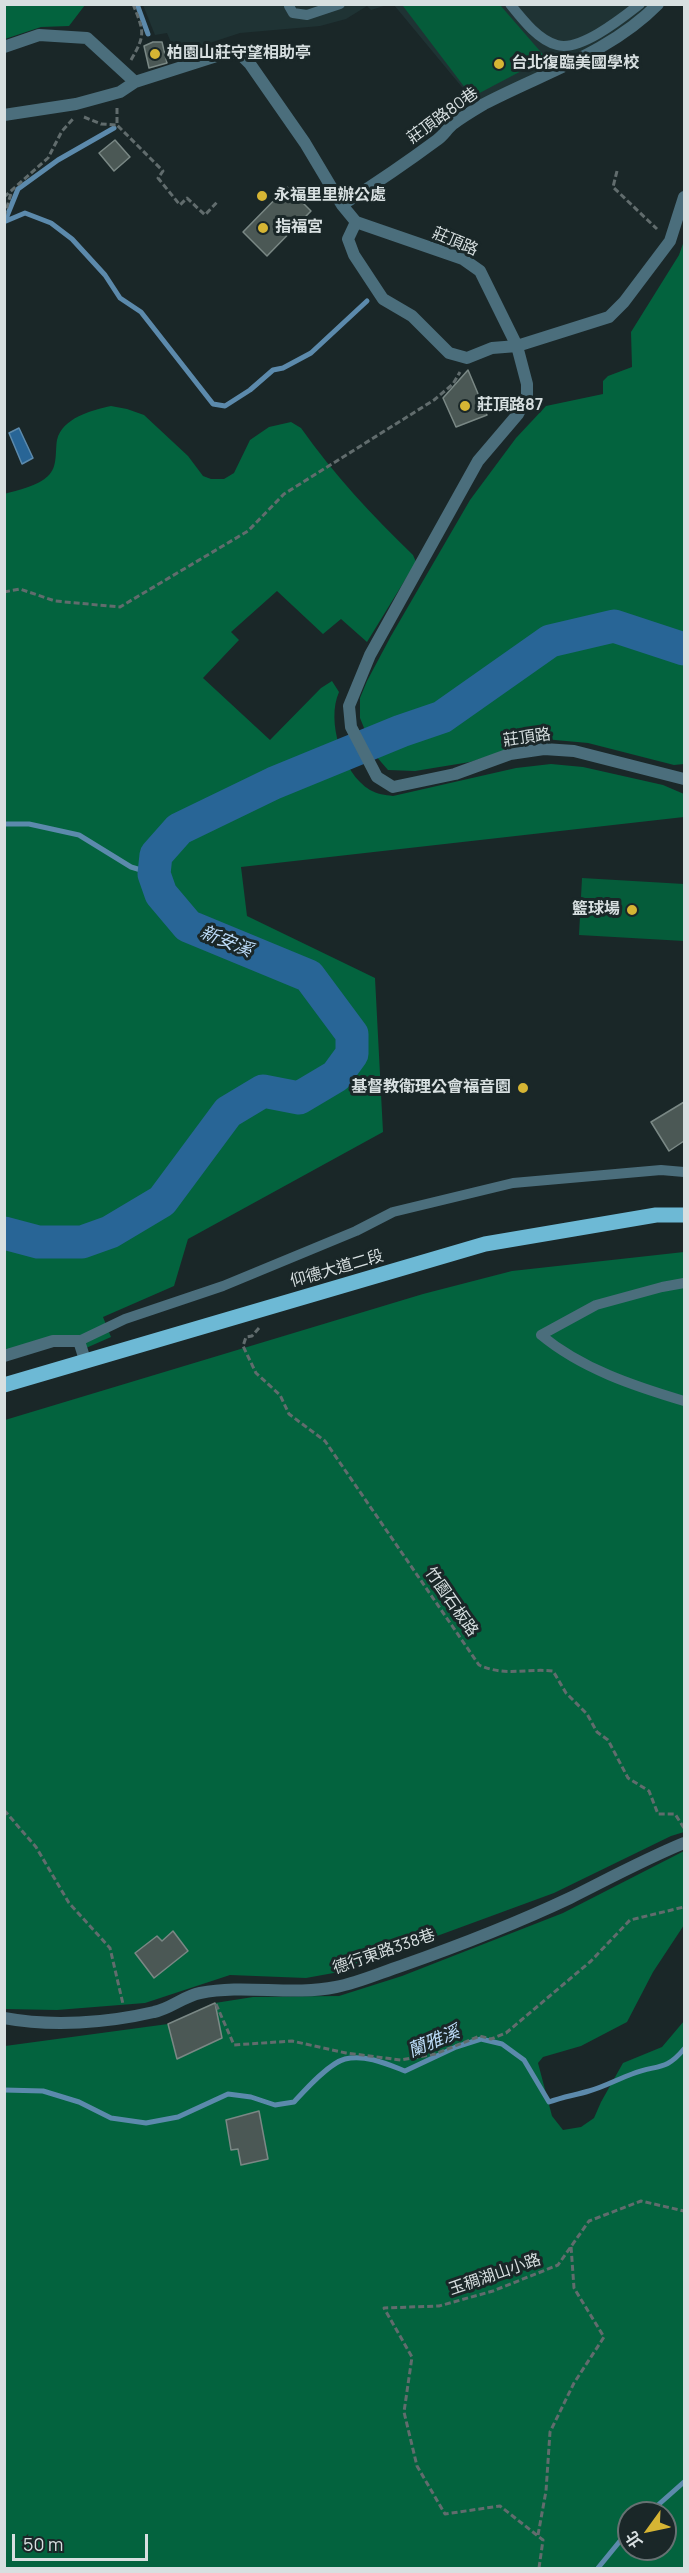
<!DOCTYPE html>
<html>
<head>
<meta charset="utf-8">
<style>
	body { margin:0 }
	#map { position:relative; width:689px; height:2573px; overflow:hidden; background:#1a2728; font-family:Manrope,"Noto Sans TC",sans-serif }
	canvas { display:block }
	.frame { position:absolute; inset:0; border:6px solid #d7dfe0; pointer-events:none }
	.north { position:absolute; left:617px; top:2501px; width:60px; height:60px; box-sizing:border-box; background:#1a2728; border:2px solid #667172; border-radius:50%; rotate:237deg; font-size:16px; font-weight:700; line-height:24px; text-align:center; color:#d7dfe0 }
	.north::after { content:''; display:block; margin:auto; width:21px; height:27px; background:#d6b534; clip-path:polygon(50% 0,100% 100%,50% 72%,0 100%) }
	.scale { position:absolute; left:12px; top:2534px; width:136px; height:27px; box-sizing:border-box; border:3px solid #d7dfe0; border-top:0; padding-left:8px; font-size:18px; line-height:21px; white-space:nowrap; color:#d7dfe0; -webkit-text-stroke:4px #1a2728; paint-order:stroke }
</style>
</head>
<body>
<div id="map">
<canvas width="689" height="2573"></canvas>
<div class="frame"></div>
<div class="north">北</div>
<div class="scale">50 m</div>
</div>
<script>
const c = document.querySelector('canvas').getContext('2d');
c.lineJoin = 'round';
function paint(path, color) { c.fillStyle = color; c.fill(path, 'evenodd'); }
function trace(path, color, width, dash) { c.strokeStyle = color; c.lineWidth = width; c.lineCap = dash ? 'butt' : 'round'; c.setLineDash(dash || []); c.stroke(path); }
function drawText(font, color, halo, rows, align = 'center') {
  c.font = font + ' Manrope,"Noto Sans TC",sans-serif'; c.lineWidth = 6; c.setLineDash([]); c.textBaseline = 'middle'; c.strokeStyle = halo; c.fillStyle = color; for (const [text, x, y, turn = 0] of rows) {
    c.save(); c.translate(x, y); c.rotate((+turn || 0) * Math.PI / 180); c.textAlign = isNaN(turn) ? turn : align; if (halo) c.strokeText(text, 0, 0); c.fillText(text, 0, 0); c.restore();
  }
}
const built = new Path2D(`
	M143,5H387L371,10L367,6L346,19L320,26L240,33L176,54L167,33L155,35Z
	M394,5H652L619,30L583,51L476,104Z`);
const green = new Path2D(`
	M405,4L500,5L546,58L472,97L403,6Z
	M582,878L684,884V941L579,935Z`);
const forest = new Path2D(`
	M4,5L5,4L85,5L69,26L41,27L5,39Z
	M684,241V764L674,765L588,743L544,739L470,762L415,771L388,770L375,755L360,718V698L367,681L391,636L470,500L516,438L546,406L603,394V381L608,376L632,367L631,332L679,255Z
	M111,406L127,409L144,415L188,456L203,476L211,479H224L234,473L250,440L269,427L291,422L301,428C334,475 372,515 413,555L416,562L367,642L341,619L323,634L277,591L231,632L239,640L203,678L270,740L321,688L332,681L339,692C326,721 342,773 370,790C377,794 385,795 393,796L516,768L551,764L583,767L663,785L684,794V817L241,867L247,916L375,978L383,1132L188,1239L174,1286L103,1317L111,1337L86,1348L78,1336L5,1351L4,494C18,490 38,486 48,476C58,467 55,451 57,440C62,418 92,410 111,406Z
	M684,1252V1832L671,1836L554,1893L339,1972L306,1978L230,1975L145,2003L57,2010L5,2009V1420L423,1294L512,1271Z
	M684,1851V1925L653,1972L627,2022L581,2046L543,2057L538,2063L552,2116L563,2130L581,2127L594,2118L601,2102L623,2063L662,2047L684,2021V2568H5V2046L168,2024L177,2059L222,2038L215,2003L253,1997L339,1996L402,1976L563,1913ZM259,2111L268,2159L241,2165L238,2149L231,2150L226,2120ZM629,2513H665V2549H629Z`);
const water = new Path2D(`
	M19,428L33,458L22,464L9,433Z`);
const stream = new Path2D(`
	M137,4L148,34
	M5,221L18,189L58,160L114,128
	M6,221L25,213L51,223L72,239L105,275L120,298L141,312L213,404L225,406L250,390L273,370L283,368L311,353L367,301
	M4,824H29L79,835L131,867L154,874
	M4,2090L43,2091L79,2102L111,2118L146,2123L178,2117L228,2094L251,2097L275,2105L294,2102C305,2090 329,2063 345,2059C365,2054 387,2064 405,2071L456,2047L481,2039L502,2044L524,2060L549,2102C562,2097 576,2095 589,2091C604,2087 618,2079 632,2074C657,2064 665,2072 684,2049
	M649,2513L684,2482
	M598,2568L629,2530`);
const river = new Path2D(`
	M4,1233L38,1242H82L110,1232L162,1201L228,1112L263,1091L299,1098L336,1076L352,1054V1034L309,976L188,926L161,894L154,874L156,855L179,829L274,783L401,731L442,717L550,641L614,626L684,649`);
const building = new Path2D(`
	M153,42H162L167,63L149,68L144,46Z
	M115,140L130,157L114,171L99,153Z
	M287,187L311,211L267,256L243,232Z
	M468,370L487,415L456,427L443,398Z
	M684,1102V1141L669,1151L651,1122Z
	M173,1931L188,1951L154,1978L135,1953L157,1936L162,1941Z
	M215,2003L222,2038L177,2059L168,2024Z
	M259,2111L268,2159L241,2165L238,2149L231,2150L226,2120Z`);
const path = new Path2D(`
	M131,60C146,34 144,32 133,4
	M117,108V125L163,171L158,178L180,205L187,198L205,215L218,201
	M84,117L101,124L117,125
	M617,171L613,187L657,229
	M4,197L48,158L62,131L73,119
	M4,217L12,190
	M4,592L20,589L55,601L120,607L248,531L284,494L434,400L453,384L460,372
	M259,1328L252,1336L246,1337L243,1346L256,1373L280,1395L289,1414L325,1441L479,1665C505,1677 526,1668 553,1671L566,1693L587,1714L597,1732L608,1740L628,1778L649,1791L658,1814H675L684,1828
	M4,1810L36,1847L69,1903L110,1948L123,2004
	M216,2004L234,2045L292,2041L346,2053L401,2060L435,2054L480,2036L491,2039L506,2033L591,1961L630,1920L684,1907
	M538,2535L546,2491L550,2432L574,2383L604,2337L574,2288L571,2246
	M539,2568L543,2540L500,2506L445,2514L417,2466L404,2412L412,2357L384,2308L439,2306L493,2291L558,2265L589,2221L641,2201L684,2211`);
const service = new Path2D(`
	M510,4C522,19 538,40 557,45C580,52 622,18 640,4
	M289,6L293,13L307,15L340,4
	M684,1283L662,1287L596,1305L541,1335C582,1369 634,1386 684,1401
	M79,1341L125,1319L223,1286L356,1231L393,1212L513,1183L661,1170L684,1172`);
const minor = new Path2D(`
	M4,47L39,35L87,38L135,82
	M4,115L76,104L120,92L135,82L229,52L239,53L250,64L305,143L342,205L356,222L463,259L480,271L517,346L527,384V396L518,414L478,461L370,655L349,706L351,727L377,777L393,787L455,774L510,754L544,749L574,751L684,779
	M342,205C375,184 406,163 437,140C443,136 447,129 453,124C462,117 474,110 484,104C543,73 610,53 658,4
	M356,222L348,239L354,255L383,299L412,316L449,353L467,358L492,348L517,346L609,317L624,302L670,241L684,197
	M4,1356L53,1341H79L85,1360
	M4,2018C52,2027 107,2023 154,2012C170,2009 184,1996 200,1993C245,1984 291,1996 336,1987C358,1983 380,1973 401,1966C458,1946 515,1924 570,1898C608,1879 645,1859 684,1843`);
const primary = new Path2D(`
	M4,1385L485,1244L656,1215H684`);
const markers = [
	[155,54,6,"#d6b534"],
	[499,64,6,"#d6b534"],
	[262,196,6,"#d6b534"],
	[263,228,6,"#d6b534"],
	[465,406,6,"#d6b534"],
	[632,910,6,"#d6b534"],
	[523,1088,6,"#d6b534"]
];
const poiNames = [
	["柏園山莊守望相助亭",167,54],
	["台北復臨美國學校",511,64],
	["永福里里辦公處",274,196],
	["指福宮",275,228],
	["莊頂路87",477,406],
	["籃球場",620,910,"right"],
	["基督教衛理公會福音園",511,1088,"right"]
];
const streetNames = [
	["莊頂路80巷",443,116,-36],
	["莊頂路",455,242,23],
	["莊頂路",527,738,-8],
	["仰德大道二段",337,1269,-16],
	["竹園石板路",451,1602,55],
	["德行東路338巷",384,1952,-19],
	["玉稠湖山小路",495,2275,-19]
];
const waterNames = [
	["新安溪",226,942,22],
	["蘭雅溪",434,2042,-23]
];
paint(built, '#1f3334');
paint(green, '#055c3a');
paint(forest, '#03633e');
paint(water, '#286596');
trace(water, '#5c8aac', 1.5);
trace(stream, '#5c8aac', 5);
trace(river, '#286596', 33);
paint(building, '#4b5855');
trace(building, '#7a8885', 1.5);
trace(path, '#616c6d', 3, [6, 3]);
trace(service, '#4b6e7c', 10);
trace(minor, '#4b6e7c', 12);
trace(primary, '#6db9d5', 15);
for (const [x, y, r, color] of markers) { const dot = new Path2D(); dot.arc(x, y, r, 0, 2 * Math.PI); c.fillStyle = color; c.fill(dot); trace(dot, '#1a2728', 2); }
drawText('bold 16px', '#d7dfe0', '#1a2728', poiNames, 'left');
drawText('16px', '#d7dfe0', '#1a2728', streetNames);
drawText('italic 18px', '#bddcf9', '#1a2728', waterNames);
</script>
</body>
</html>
